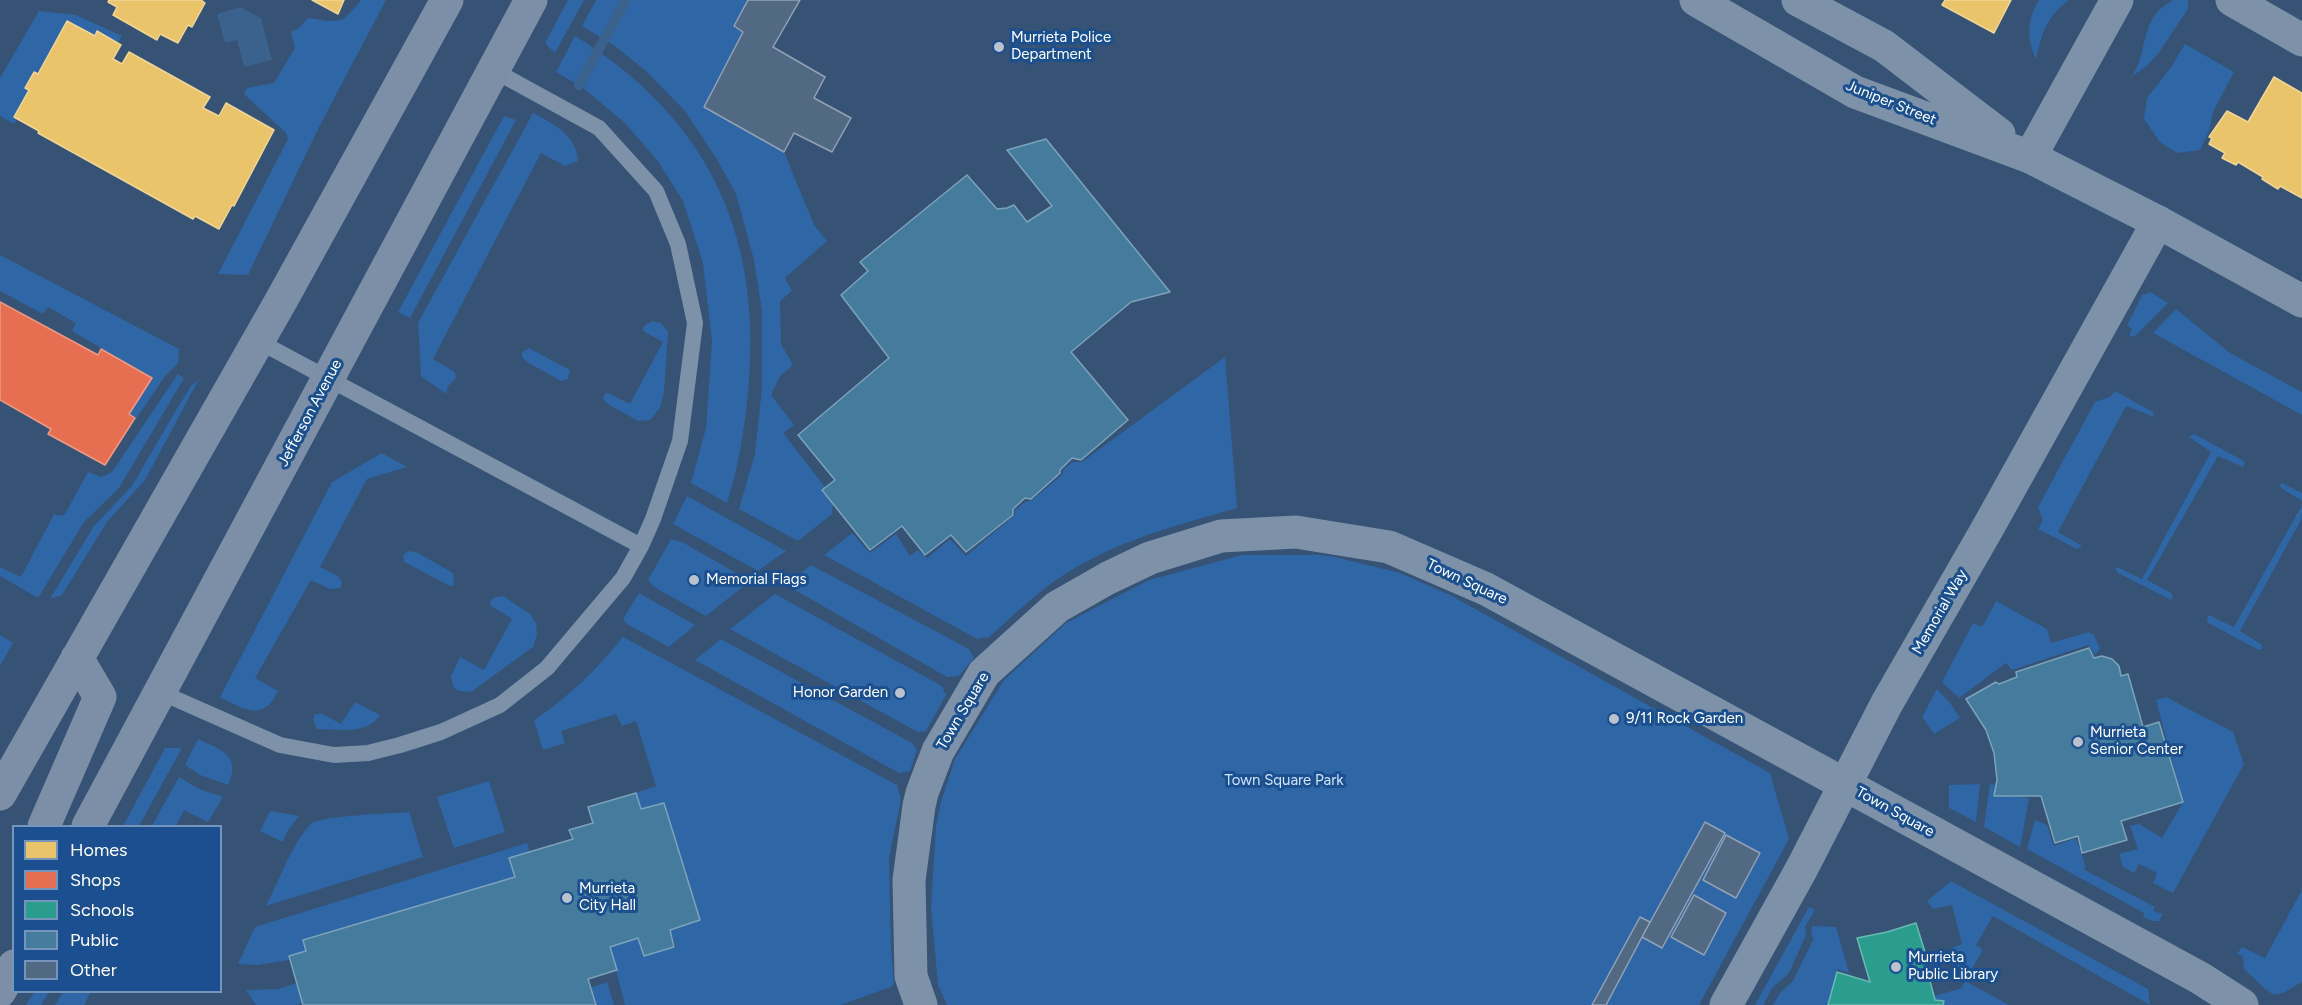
<!DOCTYPE html>
<html>
<head>
<meta charset="utf-8">
<style>
	body { margin:0 }
	#map { position:relative; width:2302px; height:1005px; overflow:hidden; background:#365274; font-family:Figtree,sans-serif }
	canvas { display:block }
	.legend { position:absolute; left:12px; top:825px; width:210px; height:168px; box-sizing:border-box; background:#1b4f8f; border:2px solid #7695bc; margin:0; padding:8px 10px; list-style:none; font-size:18px; color:#fff }
	.legend li { display:flex; align-items:center; gap:12px; height:30px }
	.legend b { width:30px; border:2px solid #7695bc }
</style>
</head>
<body>
<div id="map">
<canvas width="2302" height="1005"></canvas>
<ul class="legend">
<li><b style="height:16px;background:#e9c46a"></b>Homes</li>
<li><b style="height:16px;background:#e76f51"></b>Shops</li>
<li><b style="height:16px;background:#2a9d8f"></b>Schools</li>
<li><b style="height:16px;background:#457b9d"></b>Public</li>
<li><b style="height:16px;background:#526984"></b>Other</li>
</ul>
</div>
<script>
const c = document.querySelector('canvas').getContext('2d');
c.lineJoin = 'round';
function paint(path, color) { c.fillStyle = color; c.fill(path, 'evenodd'); }
function trace(path, color, width, dash) { c.strokeStyle = color; c.lineWidth = width; c.lineCap = dash ? 'butt' : 'round'; c.setLineDash(dash || []); c.stroke(path); }
function drawText(font, color, halo, rows, align = 'center') {
  c.font = font + ' Figtree,sans-serif'; c.lineWidth = 6; c.setLineDash([]); c.textBaseline = 'middle'; c.strokeStyle = halo; c.fillStyle = color; for (const [text, x, y, turn = 0] of rows) {
    c.save(); c.translate(x, y); c.rotate((+turn || 0) * Math.PI / 180); c.textAlign = isNaN(turn) ? turn : align; if (halo) c.strokeText(text, 0, 0); c.fillText(text, 0, 0); c.restore();
  }
}
const green = new Path2D(`
	M361,0H386L319,127L248,275L218,274L288,139L286,133L244,94L247,88L274,83L295,48L291,32L299,28L308,18C339,22 341,26 361,0Z
	M568,0H584L555,53L545,43Z
	M596,0H748L734,25L743,32L705,107L784,152L814,225L827,241L785,278L792,291L780,301L781,344L793,365L780,376L771,395L794,425L783,433L825,487L822,490L833,504L832,514L798,541L739,509L755,454L762,387V311L754,260L736,194L718,161L685,111L646,71L616,47L582,26Z
	M2039,0H2069C2046,17 2042,33 2036,60C2027,38 2026,21 2039,0Z
	M2173,0H2188V9L2158,54L2146,67L2132,76C2150,48 2138,19 2173,0Z
	M39,11L76,15L122,36L118,43L99,32L95,36L67,21L38,74L34,72L25,88L29,90L15,117L17,119L14,124L0,116V78Z
	M575,36C705,116 761,230 749,382C745,424 740,463 727,503L691,483L706,428L712,342L703,263L683,201L657,160L625,123L582,87L556,72Z
	M2185,44L2234,72L2213,112L2209,131L2200,150L2177,153L2160,142L2144,119L2147,98L2172,66Z
	M533,113C554,124 577,136 578,161L565,166L541,153L433,359L455,372L456,378L448,386L446,394L421,376L418,323Z
	M504,116L516,120L410,318L398,312Z
	M0,255L179,349L178,363L165,376L136,419L129,414L152,378L72,331L76,323L48,307L43,314L0,291Z
	M2150,292L2168,303L2134,337L2129,335L2132,328L2127,326L2142,295Z
	M2176,309L2230,353L2302,392V415L2153,333Z
	M652,321L661,323L668,332L664,392L660,408L650,420L638,421L606,403L603,398L605,394L608,393L630,404L663,342L643,331L644,326Z
	M529,348L570,370L568,379L561,381L527,362L522,357V352Z
	M1225,357L1237,508C1172,527 1113,541 1056,580C1032,597 1011,618 989,637L977,639L824,555L852,533L870,553L896,534L910,556L918,550L927,558L950,539L966,556L1015,515V510L1025,502L1032,500L1062,475L1063,470L1072,462H1082Z
	M178,374L184,378L119,488L84,522L38,598L0,576V567L21,577L54,514L62,516L65,514L88,472L101,477L112,472Z
	M199,379L145,480L107,522L62,595L50,599L94,526L132,486L172,417L191,386Z
	M2115,391L2153,412L2154,417L2126,406L2058,532L2082,546L2077,549L2038,529L2043,520L2038,507L2095,402L2110,397Z
	M2194,434L2244,461L2245,464L2243,467L2218,456L2147,580L2171,593L2173,597L2171,600L2118,573L2115,569L2117,567L2142,579L2211,452L2189,437Z
	M382,453L407,467L367,479L320,567L338,576L342,582L340,588L330,589L311,580L255,678L278,691C263,723 244,709 220,697L332,482Z
	M2282,483L2302,493V501L2281,488L2280,485Z
	M687,496L786,551L758,571L673,524Z
	M2302,505V518L2240,631L2261,644L2263,648L2259,650L2208,623L2207,619L2208,616H2211L2234,627Z
	M671,539L684,543L750,581L706,616L654,587L648,580Z
	M409,551L416,552L453,573L454,585L450,586L404,562L403,555Z
	M1242,555H1320L1335,557L1400,573L1450,595L1770,773L1789,839L1699,1005H947L938,985L931,907L936,826L941,802L955,759L1004,680L1066,623L1149,580Z
	M811,565L969,649L974,658L959,676L947,677L786,585Z
	M639,593L695,625L669,647L627,624L623,619Z
	M775,594L942,686L946,695L926,731L918,732L730,629Z
	M496,597L503,596L530,614L536,623L537,634L533,647L471,692L458,691L453,686L451,676L460,657L484,670L512,619L490,605L491,600Z
	M1996,601L2047,629L2051,643L2089,632L2094,635L2100,649L2095,655L2088,645L2012,670L2006,663L1959,698L1942,682L1973,623L1982,627Z
	M0,635L13,643L0,666Z
	M623,637L897,785L901,799L889,858L891,947L894,983L891,987L840,1005H625L610,947L638,938L644,956L676,947L670,930L700,920L664,803L641,809L636,793L656,786L636,721L622,726L616,714L561,731L565,743L543,750L534,720C569,697 597,669 623,637Z
	M721,639L912,743L917,750L910,771L899,773L695,660Z
	M1937,689L1950,703L1960,718L1934,734L1922,717Z
	M2166,697L2233,732L2244,764L2173,893L2153,883L2157,873L2139,864L2134,873L2123,867L2119,854L2138,849L2130,826L2139,824L2162,838L2183,802L2156,700Z
	M355,702L380,715C368,735 338,729 317,729L313,719L315,714H323L341,724Z
	M198,739C221,750 242,755 228,785L200,775L185,765Z
	M165,748H182L139,826H123Z
	M179,777L199,789L223,797L208,822L184,810L176,826H152Z
	M489,781L505,832L454,848L437,797Z
	M1980,784L1976,822L1949,808V785Z
	M1990,784L1996,785L1997,795L2029,798L2020,847L1984,827Z
	M270,811L299,816L287,832L283,842L260,831Z
	M409,812L423,857L266,906C277,885 294,839 311,824C321,815 391,814 409,812Z
	M2035,820L2047,825L2054,846L2076,838L2086,868L2083,869L2155,907L2153,911L2163,914L2159,921H2152L2143,917L2144,913L2027,849Z
	M527,843L530,852L515,877L303,940L306,951L289,956V960L258,965L238,964L255,927Z
	M1951,881L2148,989L2150,1005L1993,916L1976,945L1983,950L1969,974L1961,973L1951,948L1962,944L1952,905L1933,909L1927,901Z
	M2302,890V982L2283,993L2274,995L2265,989L2244,969L2243,956L2237,954L2242,947L2265,958Z
	M1809,907L1815,910L1805,927L1806,935L1789,973L1772,988L1763,1005H1755Z
	M1812,926L1836,927L1849,973L1837,969L1828,1005H1773L1780,993L1793,981L1814,938L1811,936Z
	M1965,981L2009,1005H1943L1944,1001L1935,1000L1934,996L1962,988Z
	M607,982L614,1005H596L591,988Z
	M297,983L302,1003L296,1005H256L246,990L278,989Z
	M34,992H49L41,1005H26Z
	M63,992H91L84,1005H55Z`);
const water = new Path2D(`
	M240,7L261,18L272,60L244,67L237,40L225,43L217,14Z`);
const homes = new Path2D(`
	M109,0H201L205,3L192,27L188,25L178,43L160,34L157,40L113,15L117,7L108,2Z
	M312,0H344L338,14Z
	M1945,0H2011L1994,33L1942,5Z
	M67,21L95,36L97,31L121,45L113,59L122,64L129,52L210,97L203,108L219,116L226,103L274,130L234,206L232,205L219,229L195,216L193,219L38,133L39,131L14,117L29,90L25,88L34,72L38,74Z
	M2274,77L2302,93V198L2280,186L2278,189L2262,179L2263,177L2238,162L2236,165L2222,158L2225,153L2209,144L2212,138L2209,137L2227,111L2248,122Z`);
const shops = new Path2D(`
	M0,302L98,355L101,349L152,378L129,414L135,418L105,465L48,434L51,429L0,400Z`);
const schools = new Path2D(`
	M1916,923L1928,962L1925,963L1934,996L1935,1000L1944,1001L1943,1005H1828L1837,972L1870,982L1857,938L1887,932Z`);
const public = new Path2D(`
	M1046,139L1170,292L1131,302L1071,352L1128,420L1081,460L1072,458L1060,470V473L1031,499L1025,498L1013,509V515L966,552L951,535L925,555L902,526L870,550L822,490L835,480L798,435L889,358L841,295L868,271L860,262L967,175L997,209L1007,208L1014,205L1027,222L1052,206L1007,150Z
	M2089,648L2094,658L2102,656L2112,659L2119,666L2121,676L2128,674L2143,727L2159,722L2183,802L2121,821L2127,840L2082,853L2078,836L2055,843L2041,796H1994L1997,780L1994,753L1986,730L1966,699L1996,682L1999,684L2017,677L2016,672Z
	M636,793L641,809L664,803L700,920L670,930L674,947L644,956L638,938L610,947L617,970L588,979L596,1005H303L289,956L306,951L303,940L515,877L509,858L573,839L569,830L593,823L588,807Z`);
const stream = new Path2D(`
	M579,85L626,0`);
const building = new Path2D(`
	M748,0H800L773,47L825,77L814,98L851,118L832,152L794,133L784,152L704,107L743,32L734,26Z
	M1705,822L1725,833L1662,948L1642,937Z
	M1726,835L1760,853L1736,898L1703,880Z
	M1694,895L1726,913L1704,955L1671,937Z
	M1640,917L1650,922L1606,1005H1592Z`);
const service = new Path2D(`
	M493,70L599,128L656,191L678,244L695,323L680,441L653,519L641,546
	M160,692L280,745L334,755L368,753L400,745L441,732L500,705L547,668L623,578L641,546L258,341`);
const minor = new Path2D(`
	M2232,0L2302,40
	M2030,157L2117,0
	M921,1005L911,976L909,880L919,806L922,793L938,751L984,673L1057,607L1108,578L1150,558L1221,536L1296,532L1389,547L1486,589L2200,978L2242,1005
	M1726,1005L1801,870L1887,703L1986,531L2158,222`);
const tertiary = new Path2D(`
	M1696,0L1855,92L2030,157L2158,222L2302,301
	M1798,0L1884,46L1999,134`);
const primary = new Path2D(`
	M0,794L282,299L447,0
	M44,826L100,697L77,658
	M88,826L531,0
	M0,991L14,966`);
const markers = [
	[999,47,6,"#b9c2ce"],
	[694,580,6,"#b9c2ce"],
	[900,693,6,"#b9c2ce"],
	[1614,719,6,"#b9c2ce"],
	[2078,742,6,"#b9c2ce"],
	[567,898,6,"#b9c2ce"],
	[1896,967,6,"#b9c2ce"]
];
const poiNames = [
	["Murrieta Police",1011,38],
	["Department",1011,55],
	["Memorial Flags",706,580],
	["Honor Garden",888,693,"right"],
	["9/11 Rock Garden",1626,719],
	["Murrieta",2090,733],
	["Senior Center",2090,750],
	["Murrieta",579,889],
	["City Hall",579,906],
	["Murrieta",1908,958],
	["Public Library",1908,975]
];
const streetNames = [
	["Juniper Street",1891,103,22],
	["Jefferson Avenue",310,413,-62],
	["Town Square",1467,582,25],
	["Memorial Way",1940,612,-60],
	["Town Square",963,711,-59],
	["Town Square",1895,812,29]
];
const parkNames = [
	["Town Square Park",1284,781]
];
paint(green, '#2f66a5');
paint(water, '#3b618d');
paint(homes, '#e9c46a');
trace(homes, '#f0d697', 1.5);
paint(shops, '#e76f51');
trace(shops, '#ee9a85', 1.5);
paint(schools, '#2a9d8f');
trace(schools, '#6abab1', 1.5);
paint(public, '#457b9d');
trace(public, '#7da3ba', 1.5);
trace(stream, '#3b618d', 10);
paint(building, '#526984');
trace(building, '#92a2b6', 1.5);
trace(service, '#7d92a8', 16);
trace(minor, '#7d92a8', 33);
trace(tertiary, '#7d92a8', 33);
trace(primary, '#7d8ea7', 33);
for (const [x, y, r, color] of markers) { const dot = new Path2D(); dot.arc(x, y, r, 0, 2 * Math.PI); c.fillStyle = color; c.fill(dot); trace(dot, '#1b4f8f', 2); }
drawText('15px', '#fff', '#1b4f8f', poiNames, 'left');
drawText('15px', '#fff', '#1b4f8f', streetNames);
drawText('15px', '#cfe3fa', '#1b4f8f', parkNames);
</script>
</body>
</html>
